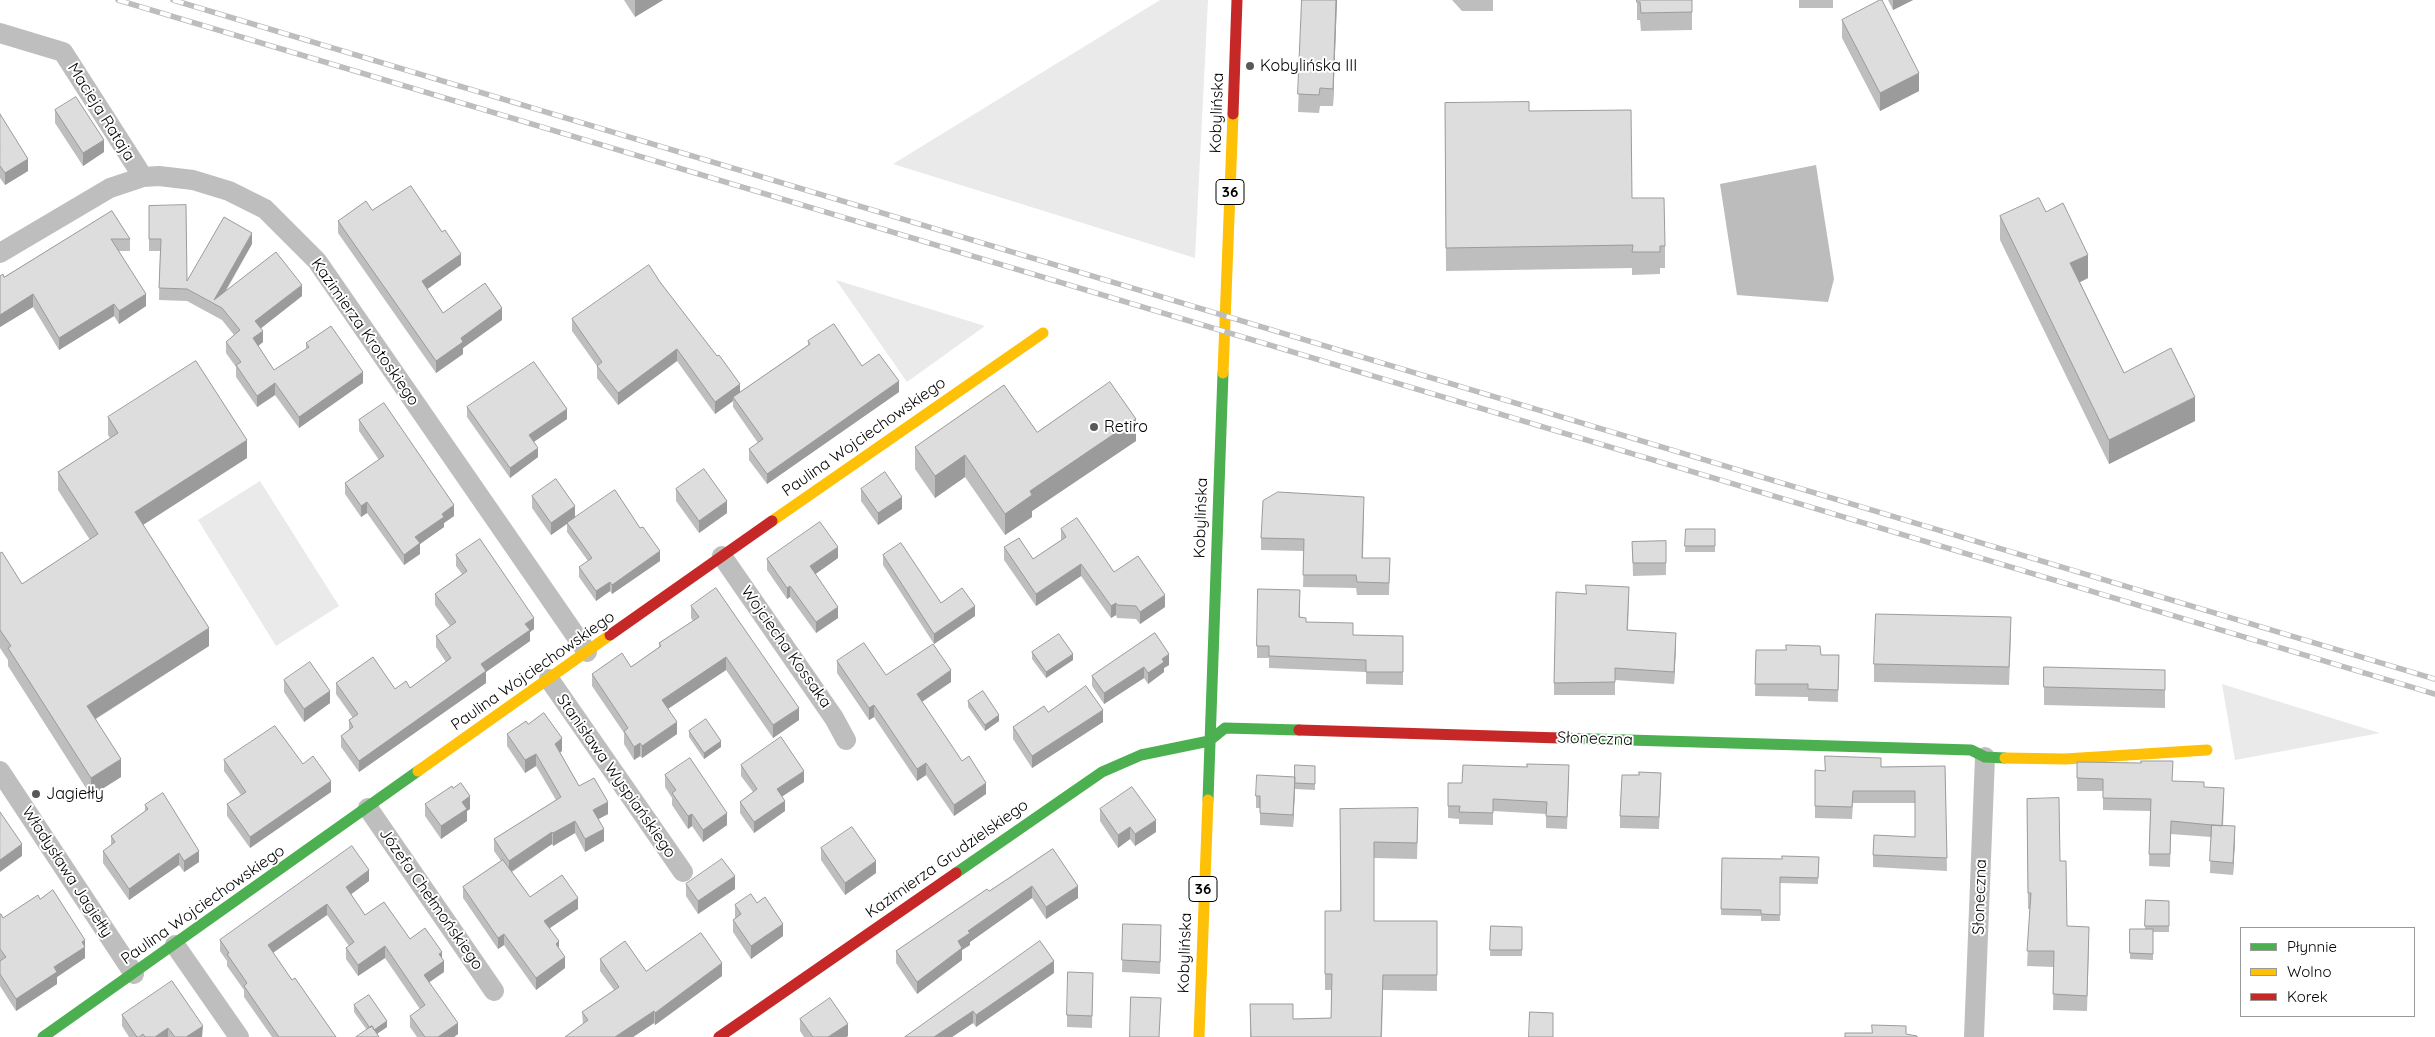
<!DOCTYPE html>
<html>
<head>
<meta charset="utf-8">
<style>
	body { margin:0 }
	#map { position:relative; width:2435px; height:1037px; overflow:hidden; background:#fff; font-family:Quicksand,sans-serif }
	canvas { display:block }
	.legend { position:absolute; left:2240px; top:927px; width:175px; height:90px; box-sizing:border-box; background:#fff; border:1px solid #999; margin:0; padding:6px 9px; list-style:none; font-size:15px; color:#000 }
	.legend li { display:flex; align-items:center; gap:10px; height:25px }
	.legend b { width:25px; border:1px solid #999 }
</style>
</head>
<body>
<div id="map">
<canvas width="2435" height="1037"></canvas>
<ul class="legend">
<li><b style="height:6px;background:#4caf50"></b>Płynnie</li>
<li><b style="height:6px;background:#ffc107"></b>Wolno</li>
<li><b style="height:6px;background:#c62828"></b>Korek</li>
</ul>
</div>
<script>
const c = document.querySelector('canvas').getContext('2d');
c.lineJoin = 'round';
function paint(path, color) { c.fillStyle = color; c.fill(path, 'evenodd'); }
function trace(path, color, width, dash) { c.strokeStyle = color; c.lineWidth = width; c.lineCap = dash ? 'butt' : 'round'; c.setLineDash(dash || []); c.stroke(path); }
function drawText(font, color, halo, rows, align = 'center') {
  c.font = font + ' Quicksand,sans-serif'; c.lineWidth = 4; c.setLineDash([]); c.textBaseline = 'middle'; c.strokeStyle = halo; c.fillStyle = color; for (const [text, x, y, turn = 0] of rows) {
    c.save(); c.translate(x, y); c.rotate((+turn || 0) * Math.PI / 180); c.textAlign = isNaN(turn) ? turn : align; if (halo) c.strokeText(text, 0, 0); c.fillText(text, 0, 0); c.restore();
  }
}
const green = new Path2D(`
	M1160,0H1208L1195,258L893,164Z
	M836,280L985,326L907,382Z
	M260,481L339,606L276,646L198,520Z
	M2222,684L2380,733L2235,760Z`);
const water = new Path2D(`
	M1816,165L1834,279L1828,302L1737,295L1720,184Z`);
const street = new Path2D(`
	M0,33L63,52L143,177
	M0,253L110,188L143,177L159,176L193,180L229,191L265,209L317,261L587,652
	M722,556L834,718L846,740
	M549,679L683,872
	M0,771L134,974
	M368,808L494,991
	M175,945L239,1037
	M1974,1037L1985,757`);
const fast = new Path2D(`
	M1560,738L1971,750L1985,757L2005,758
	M1208,800L1223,373
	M956,873L1102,772L1141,755L1209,741L1225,728L1299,730
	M43,1037L418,771`);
const slow = new Path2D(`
	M1223,373L1233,114
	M772,521L1043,333
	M2005,758L2065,759L2207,750
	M418,771L610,635
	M1199,1037L1208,800`);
const jam = new Path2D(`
	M1233,114L1237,0
	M610,635L772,521
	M1299,730L1560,738
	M719,1037L956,873`);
const rail = new Path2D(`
	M118,0L2435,694
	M173,0L2435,679`);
const wall = new Path2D(`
	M624,0H663L635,17Z
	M1302,0H1337L1333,106H1320L1319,113L1298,112Z
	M1452,0H1493V11H1462Z
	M1637,0H1692V30L1641,31L1640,20H1637Z
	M1799,0H1833V8H1799Z
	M1888,0H1913L1893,10Z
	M1842,20L1919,91L1880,111L1842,38Z
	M1445,103L1529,111L1632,198L1665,246V268H1660V274L1632,275V268L1446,271Z
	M55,110L104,152L83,166L55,123Z
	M0,114L28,171L5,185L0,178Z
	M149,206L187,281L252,244L226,291L302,296L261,328L263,342L258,346L274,370L306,349V343L363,383L299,428L275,395L257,407L236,377V367L226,353V342L234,335L222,320L187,301L159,300L160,251H149Z
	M372,210L461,265L427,289L443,313L502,320L463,348V354L436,373L338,233V221Z
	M112,211L130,239V251H119L146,306L119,324L114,316L59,350L33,307L0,327V276L4,277Z
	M2046,212L2088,278L2080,282L2124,373L2195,421L2109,464L2000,240V216Z
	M660,282L740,392L808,345V341L862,366L899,392L767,484L749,460V449L758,443L733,407V401L715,414L677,361L618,405L597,378V366L572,331V319Z
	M467,407L567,419L534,442L538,457L510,478L467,417Z
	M108,417L247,458L143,525L209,646L96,719L121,777L91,796L8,666V660L0,648V553L22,584L90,540L58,490V472L110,438L108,435Z
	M359,420L454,516L444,523V527L420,544V554L404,565L367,513L361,517L345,494V483L379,460L359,431Z
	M1037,432L1136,441L1032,511V517L1005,535L965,477L935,498L915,469V447Z
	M676,489L727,513L699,533L676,501Z
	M861,489L902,509L878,525L861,501Z
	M532,496L575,517L660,561L612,594L610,591L596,601L579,577V567L588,561L567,532V524L551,535L532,508Z
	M1364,510L1363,558H1390L1389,595H1357L1356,588L1303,587L1304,551L1261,550V538Z
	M1061,529L1114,572L1165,607L1140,624L1136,619L1117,618L1116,615L1111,618L1081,576L1036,606L1004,560V547L1033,559L1061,540Z
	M1686,529H1715V552H1685Z
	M1666,541V575L1633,576L1632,542Z
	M456,555L534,629L530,632V641L486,672V683L359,772L341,747V736L349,730V720L353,718L336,694V683L395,689L410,688L446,662L436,647V636L450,626L435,605V594L462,574L456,566Z
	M883,555L941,603L975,616L934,644L883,565Z
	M838,558L815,574L838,618L816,633L790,597L787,599L767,570V559Z
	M1629,599L1628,630L1676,645L1674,684L1615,680V695H1554V683Z
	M1300,602V617L1306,622L1353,635L1403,636V685L1366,684V672L1269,668V658H1257V646Z
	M691,606L799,720L773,738L726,670L667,709L677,734L642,758L640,756L634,760L624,744V733L592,686V674L631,667L659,647V643L693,621L691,618Z
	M1155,633L1169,665L1164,668V672L1148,684L1144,678L1104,704L1092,686V676Z
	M2011,635L2009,685L1874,682V664Z
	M1756,650L1821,655H1839L1838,702L1808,701V697L1755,696Z
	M1032,652L1073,660L1046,678L1032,659Z
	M837,661L886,675L951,682L922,702L962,761L986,794L954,816L926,775L917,781L874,717L869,720L837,673Z
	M2044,667L2165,688V708L2044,705Z
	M284,680L330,703L304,722L284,692Z
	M968,701L999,721L985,731L968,707Z
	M1048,712L1103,722L1032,768L1013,739V727Z
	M689,731L721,747L704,759L689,737Z
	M507,734L562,751L560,752L579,786L608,814L598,819L604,841L585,852L575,833L553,846L552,844L512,872L530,897L578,909L550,928L559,948L565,968L536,990L504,945L498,949L463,898V887L501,861L494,851V839L556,800L536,766L525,773L507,746Z
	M224,760L303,764L331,792L250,848L227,816V804L241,795L224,771Z
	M2077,762L2204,787L2224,800L2223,826L2235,839L2233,875L2210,873L2211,837L2171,834L2170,867L2149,866L2150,811L2103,810V791H2077Z
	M741,765L804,782L782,796L785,811L754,833L740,813V802L753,792L741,776Z
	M1315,766V790L1295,789L1293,827L1260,825V808H1256V796L1295,777Z
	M1945,766L1947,871L1873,867V855L1915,837V803H1853L1852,819L1815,818V770L1825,771L1881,767Z
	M665,775L727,825L703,842L692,826L688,829L672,805V798L665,787Z
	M1569,778L1567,829L1546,828V814L1493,811V825L1459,824V819L1448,818V783H1462Z
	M1661,785L1659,829L1620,828V816Z
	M2027,799L2060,861L2067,926L2089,942L2087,1011L2053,1010L2054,967L2027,966L2030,909H2028Z
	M425,804L470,809L467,811V821L441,839L425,816Z
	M145,805L199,862L184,872L179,865L129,900L103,863V851L111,846V836L145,811Z
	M1100,809L1156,832L1135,846L1130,839L1118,848L1100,821Z
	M1340,809L1418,823L1417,859L1374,858V921H1437V991L1383,990L1382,1037H1250V1004L1293,1019L1331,1018V990H1325V911H1340Z
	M821,848L876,873L845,895L821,860Z
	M1053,849L1078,898L1046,919L1032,898L970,942V945L962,950V960L917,994L896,963V951L989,891Z
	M1819,857L1818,884L1780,883V921H1761V916L1721,915L1722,858L1782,859Z
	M369,881L351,894L365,915L410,939L442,958L444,972L429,982L458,1034L454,1037H417L410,1027V1016L420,1009L385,958L358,976L346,959V948L349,946L327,915L273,953L292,980L336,1037H272L244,997V990L227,966V961L220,951V940Z
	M686,884L735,889L698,914L686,896Z
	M40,899L85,940V958L57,977V984L16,1011L0,986V914L3,918Z
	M2146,900L2169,901V932H2153V960L2130,959V929H2145Z
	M757,903L783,936L751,959L733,932V920L735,918V905Z
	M1123,924L1161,937L1160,974L1122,972Z
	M1491,926L1522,927V956H1490Z
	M600,959L646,971L722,976L655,1025L654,1023L633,1037H565L583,1024L582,1012L614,990L600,971Z
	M1054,973L976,1027L973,1023L952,1037H905Z
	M1093,985L1092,1028L1067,1027V1015Z
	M354,1005L387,1027L377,1034L367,1030L354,1012Z
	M122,1015L203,1037H129L122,1026Z
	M800,1019L848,1036L846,1037H804L800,1031Z`);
const shadedWall = new Path2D(`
	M635,0H663L635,17Z
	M1336,0H1337L1333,106V89Z
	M1893,0H1913L1893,10Z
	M1919,73V91L1880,111V93Z
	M104,140V152L83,166V153Z
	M28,159V171L5,185V173Z
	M252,233V244L217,305L214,300Z
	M461,254V265L422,293V281Z
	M2088,255V278L2070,287V263Z
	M302,285V296L255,333V321Z
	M33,294V307L0,327V315Z
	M146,294V306L119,324V311Z
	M114,304V316L59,350V338Z
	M502,308V320L463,348V354L436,373V361L461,338Z
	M263,331V342L253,350V338Z
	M677,349V361L618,405V393Z
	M363,372V383L299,428V417Z
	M899,381V392L767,484V474Z
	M275,383V395L257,407V396Z
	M740,384V396L733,397V401L715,414V402Z
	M2195,397V421L2109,464V440Z
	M567,409V419L529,445V435Z
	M1136,419V441L1032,511V517L1005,535V514L1030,491Z
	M247,440V458L135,530V512Z
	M538,448V457L510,478V468Z
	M965,455V477L935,498V476Z
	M902,497V509L878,525V513Z
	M727,501V513L699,533V521Z
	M367,502V513L361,517V506Z
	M454,505V516L444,523V527L420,544V554L404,565V555L415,537L442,514Z
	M575,506V518L551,535V523Z
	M838,547V558L810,578V566Z
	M660,551V561L612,594V585Z
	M1081,564V576L1036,606V594Z
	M610,582V591L596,601V591Z
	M790,586V597L787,599V588Z
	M1165,595V607L1140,624V612Z
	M1116,603V615L1111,618V606Z
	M975,606V616L934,644V634Z
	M838,607V618L816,633V622Z
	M534,618V629L530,632V641L486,672V683L359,772V761L481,664L525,624Z
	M209,628V646L87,724V706Z
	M1676,633V645L1674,684V672Z
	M1073,654V660L1046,678V672Z
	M1169,654V665L1164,668V672L1148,684V673L1162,659Z
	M726,657V670L662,713V700Z
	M1144,667V678L1104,704V693Z
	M951,670V682L917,705V694Z
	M330,691V703L304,722V709Z
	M874,705V717L869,720V708Z
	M799,708V720L773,738V725Z
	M1103,710V722L1032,768V756Z
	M999,715V721L985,731V725Z
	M677,722V734L642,758V746Z
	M562,738V751L555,756V744Z
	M721,741V747L704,759V753Z
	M640,743V756L634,760V747Z
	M536,754V766L525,773V760Z
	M121,759V777L91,796V778Z
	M926,763V775L917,781V769Z
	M804,771V782L777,800V789Z
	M1295,777V789L1293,827V815Z
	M331,781V792L250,848V837Z
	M986,783V794L954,816V805Z
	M470,796V809L467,811V821L441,839V826L462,802Z
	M785,801V811L754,833V822Z
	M608,802V814L593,822V810Z
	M727,813V825L703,842V830Z
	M692,814V826L688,829V816Z
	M1156,820V832L1135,846V834Z
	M575,821V833L553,846V833Z
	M2235,826V839L2233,875V863Z
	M1130,827V839L1118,848V835Z
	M604,829V841L585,852V839Z
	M552,832V844L509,873V861Z
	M22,844V856L0,872V860Z
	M199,851V862L184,872V861Z
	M179,853V865L129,900V889Z
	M876,861V873L845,895V883Z
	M369,870V881L346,898V887Z
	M735,876V889L698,914V901Z
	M1032,886V898L970,942V945L962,950V960L917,994V982L968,931Z
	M1078,886V898L1046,919V907Z
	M578,898V909L544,932V921Z
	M327,904V915L268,956V945Z
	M783,924V936L751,959V946Z
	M504,934V945L498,949V938Z
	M85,940V958L57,977V984L16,1011V999Z
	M559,941V953L556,944Z
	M385,946V958L358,976V965Z
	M442,952V962L444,961V972L424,986V975L439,954Z
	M565,957V968L536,990V978Z
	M1054,961V973L976,1027V1015Z
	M722,963V976L655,1025V1013Z
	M654,1011V1023L633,1037H615Z
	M973,1011V1023L952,1037H934Z
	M387,1021V1027L372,1037V1031Z
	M458,1023V1034L454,1037H438Z
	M848,1024V1036L846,1037H828Z
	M203,1026L202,1037H186Z
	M168,1028V1037H155Z`);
const building = new Path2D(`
	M1302,0H1336L1333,89L1320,88L1319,95L1298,94Z
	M1637,0H1692V12L1641,13L1640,2H1637Z
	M1880,0H1882L1919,73L1880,93L1842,20Z
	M76,97L104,140L83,153L55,110Z
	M1529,102V111L1631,110L1632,198H1664L1665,246H1660V252H1632L1633,245L1446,248L1445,103Z
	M0,114L28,159L5,173L0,166Z
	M411,186L442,232L445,230L461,254L422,281L443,313L485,283L502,308L461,338L463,342L436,361L338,221L366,201L372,210Z
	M2039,198L2046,212L2063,203L2088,255L2070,263L2124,373L2171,348L2195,397L2109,440L2000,216Z
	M186,205L187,281L224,217L252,233L214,300L276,252L302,285L255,321L263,331L253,338L274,370L309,347L306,343L331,326L363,372L299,417L275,383L257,396L236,365L241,362L226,342L240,330L222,308L187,289L159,288L161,239H149V206Z
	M112,211L130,239H111L146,294L119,311L114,304L59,338L33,294L0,315V276L3,274L4,277Z
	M649,265L660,282L717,356L719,355L740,384L715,402L677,349L618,393L597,366L602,362L572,319Z
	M834,324L862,366L879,354L899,381L767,474L749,449L763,439L733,397L810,344L808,341Z
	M196,361L247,440L135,512L209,628L87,706L121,759L91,778L8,648L11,646L0,630V553L2,552L22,584L98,534L58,472L118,433L108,417Z
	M534,362L567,409L529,435L538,448L510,468L467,407Z
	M1110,382L1136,419L1030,491L1032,495L1005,514L965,455L935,476L915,447L1004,385L1037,432Z
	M384,403L454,505L442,514L444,517L415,537L420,543L404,555L367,502L361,506L345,483L384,456L359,420Z
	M704,469L727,501L699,521L676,489Z
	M885,472L902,497L878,513L861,489Z
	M556,479L575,506L551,523L532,496Z
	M615,490L640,528L643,527L660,551L612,585L610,582L596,591L579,567L592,558L567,523Z
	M1278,492L1364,497L1362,558H1390L1389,583L1357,582L1356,575H1303L1304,539L1261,538L1263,501Z
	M1077,518L1114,572L1138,556L1165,595L1140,612L1136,606L1117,605L1116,603L1111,606L1081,564L1036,594L1004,547L1019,538L1033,559L1066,537L1061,529Z
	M820,522L838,547L810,566L838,607L816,622L790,586L787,588L767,559Z
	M1686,529H1715V546H1685Z
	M480,539L534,618L525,624L530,630L481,664L486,671L359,761L341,736L353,727L349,720L358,714L336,683L373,657L395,689L406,681L410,688L451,658L436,636L456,622L435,594L467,571L456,555Z
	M1666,541V563H1633L1632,542Z
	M901,543L941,603L962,588L975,606L934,634L883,555Z
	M1586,585L1629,587L1627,630L1676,633L1674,672L1615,668V682L1554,683L1556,592L1586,594Z
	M716,588L799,708L773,725L726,657L662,700L677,722L642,746L640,743L634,747L624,731L628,728L592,674L622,653L631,667L661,646L659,643L699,617L691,606Z
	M1258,589L1300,590L1299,617L1306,618V622L1353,623V635L1403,636V672H1366V660L1269,656V646H1257Z
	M1876,614L2011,617L2009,667L1874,664Z
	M1155,633L1169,654L1162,659L1164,662L1148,673L1144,667L1104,693L1092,676Z
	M1059,634L1073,654L1046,672L1032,652Z
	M864,643L886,675L933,644L951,670L917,694L962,761L969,756L986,783L954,805L926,763L917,769L874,705L869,708L837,661Z
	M1786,645L1820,646L1821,655H1839L1838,690L1808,689V684H1755L1756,650H1786Z
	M310,662L330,691L304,709L284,680Z
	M2044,667L2165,670V690L2044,687Z
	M1086,686L1103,710L1032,756L1013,727L1044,706L1048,712Z
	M983,691L999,715L985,725L968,701Z
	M544,713L562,738L555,744L579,786L594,778L608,802L593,810L604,829L585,839L575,821L553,833L552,832L509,861L494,839L561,797L536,754L525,760L507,734L526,721L528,724Z
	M706,719L721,741L704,753L689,731Z
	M275,726L303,764L313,756L331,781L250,837L227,804L246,792L224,760Z
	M781,737L804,771L777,789L785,801L754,822L740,802L757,789L741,765Z
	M1825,756L1881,758V767L1945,766L1947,858L1873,855L1874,835L1915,837V791H1853L1852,807L1815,806V770L1825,771Z
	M690,758L727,813L703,830L692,814L688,816L672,793L676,790L665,775Z
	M2141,761H2173L2172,781L2204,782V787L2224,788L2222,826L2171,821L2170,854H2149L2151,799L2103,798V779L2077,778V762L2141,763Z
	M1527,764L1569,765L1567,817L1546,816L1547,802L1493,799V813L1459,812L1460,806H1448V783H1462L1463,765L1527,767Z
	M1295,765L1315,766V784L1295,783Z
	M1639,772L1661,773L1659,817L1620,816L1622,775H1639Z
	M1257,775L1295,777L1293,815L1260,813V796H1256Z
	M461,783L470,796L462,802L467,809L441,826L425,804L452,786L453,788Z
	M1132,787L1156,820L1135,834L1130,827L1118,835L1100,809Z
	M163,793L199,851L184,861L179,853L129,889L103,851L115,842L111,836L148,809L145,805Z
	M2059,798L2060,861H2066L2067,926L2089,927L2087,996L2053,994L2054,951H2027L2031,893H2028L2027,799Z
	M1418,808L1417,843L1374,842V921H1437V975H1383L1381,1037H1251L1250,1004H1293V1019L1331,1018L1332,974H1325V911H1341L1340,809Z
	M0,812L22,844L0,860Z
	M2212,825L2235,826L2233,863L2210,861Z
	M852,827L876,861L845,883L821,848Z
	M352,846L369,870L346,887L365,915L384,902L410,939L425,928L442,952L439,954L444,961L424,975L458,1023L438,1037H425L410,1016L425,1005L385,946L358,965L346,948L354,942L327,904L268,945L292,980L295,978L336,1037H279L244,986L247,983L227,954L229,953L220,940Z
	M1053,849L1078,886L1046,907L1032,886L968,931L970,933L958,941L962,948L917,982L896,951L987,889L989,891Z
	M1782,856L1819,857L1818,878L1780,877V915L1761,914V910L1721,909L1722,858L1782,859Z
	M722,859L735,876L698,901L686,884Z
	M503,860L530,897L562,875L578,898L544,921L559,941L556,944L565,957L536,978L504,934L498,938L463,887Z
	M53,890L85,940L82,942L85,947L54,967L57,972L16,999L0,974V961L6,957L0,949V914H1L3,918L38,895L40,899Z
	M751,894L757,903L765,897L783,924L751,946L733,920L741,914L735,905Z
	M2146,900L2169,901V926H2145Z
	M1123,924L1161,925L1160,962L1122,960Z
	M1491,926L1522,927V950H1490Z
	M2130,929H2153V954L2130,953Z
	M701,933L722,963L655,1013L654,1011L615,1037H565L588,1020L582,1012L619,987L600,959L625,941L646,971Z
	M1040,941L1054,961L976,1015L973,1011L934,1037H905Z
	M1068,972L1093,973L1092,1016L1067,1015Z
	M172,981L203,1026L186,1037H175L168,1028L155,1037H145L143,1034L139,1037H137L122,1015Z
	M369,995L387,1021L374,1030L372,1026L370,1028L354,1005Z
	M1131,997L1161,998L1159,1037H1130Z
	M830,998L848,1024L828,1037H813L800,1019Z
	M1530,1012L1553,1013V1037H1529Z
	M1872,1025L1906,1026V1034L1917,1036V1037H1845V1033H1872Z
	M372,1026L379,1037H356Z`);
const markers = [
	[1250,66,5,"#595959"],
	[1094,427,5,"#595959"],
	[36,794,5,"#595959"]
];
const shields = [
	[1230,192,28],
	[1203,889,28]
];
const shieldNames = [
	["36",1230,192],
	["36",1203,889]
];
const poiNames = [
	["Kobylińska III",1260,66],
	["Retiro",1104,427],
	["Jagiełły",46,794]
];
const streetNames = [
	["Macieja Rataja",101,112,58],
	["Kobylińska",1217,113,-88],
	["Kazimierza Krotoskiego",365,332,55],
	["Paulina Wojciechowskiego",864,437,-35],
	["Kobylińska",1201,518,-88],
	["Wojciecha Kossaka",786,647,55],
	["Paulina Wojciechowskiego",533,671,-35],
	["Słoneczna",1595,739,2],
	["Stanisława Wyspiańskiego",616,776,55],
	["Kazimierza Grudzielskiego",947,859,-35],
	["Władysława Jagiełły",67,872,57],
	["Słoneczna",1980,897,-88],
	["Józefa Chełmońskiego",431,899,55],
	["Paulina Wojciechowskiego",203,905,-35],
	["Kobylińska",1185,953,-88]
];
paint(green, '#eaeaea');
paint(water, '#bcbcbc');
trace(street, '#bebebe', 20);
trace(fast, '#4caf50', 11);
trace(slow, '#ffc107', 11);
trace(jam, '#c62828', 11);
trace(rail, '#bdbdbd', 5.5);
trace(rail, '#fff', 4, [11]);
paint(wall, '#bebebe');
paint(shadedWall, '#9b9b9b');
paint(building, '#ddd');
trace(building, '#9b9b9b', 1);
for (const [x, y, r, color] of markers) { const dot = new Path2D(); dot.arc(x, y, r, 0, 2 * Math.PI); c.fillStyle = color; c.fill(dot); trace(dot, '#fff', 2); }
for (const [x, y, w] of shields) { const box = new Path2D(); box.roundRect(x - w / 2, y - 12.5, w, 25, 4); c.fillStyle = '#fff'; c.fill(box); trace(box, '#000', 1); }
drawText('bold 15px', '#000', null, shieldNames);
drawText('16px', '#000', '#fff', poiNames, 'left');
drawText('16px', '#000', '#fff', streetNames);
</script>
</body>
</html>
